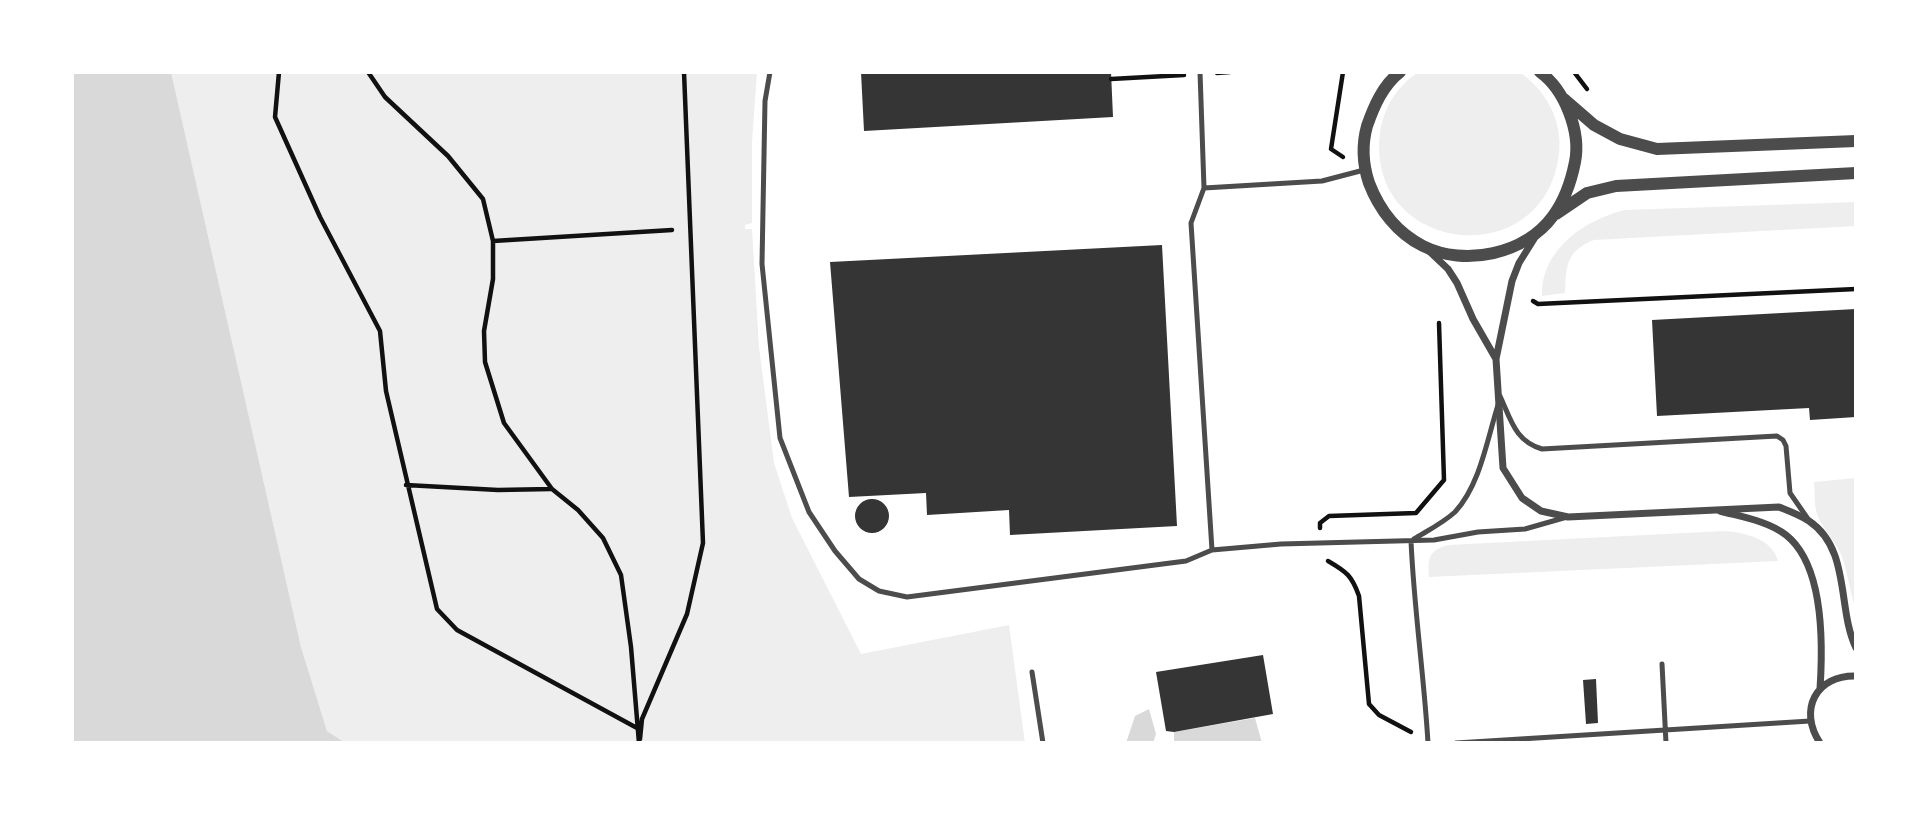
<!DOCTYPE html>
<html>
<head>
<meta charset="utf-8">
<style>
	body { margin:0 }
	#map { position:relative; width:1928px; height:815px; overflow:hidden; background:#fff; font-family:"Noto Sans",sans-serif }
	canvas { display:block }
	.frame { position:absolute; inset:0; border:74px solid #fff; pointer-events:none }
</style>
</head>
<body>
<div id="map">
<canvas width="1928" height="815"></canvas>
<div class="frame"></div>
</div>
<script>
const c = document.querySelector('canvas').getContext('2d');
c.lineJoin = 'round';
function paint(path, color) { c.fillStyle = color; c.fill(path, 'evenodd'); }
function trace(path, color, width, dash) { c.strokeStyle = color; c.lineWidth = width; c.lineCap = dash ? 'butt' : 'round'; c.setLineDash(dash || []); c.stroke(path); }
const green = new Path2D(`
	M171,72H757L752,142V223L745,225V229H752L759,347L774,463L792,518L861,654L1009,625L1025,743H347L327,731L301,647Z
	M1419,72H1519C1546,89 1563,122 1559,154C1544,276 1365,254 1380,133C1383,109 1398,84 1419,72Z
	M1856,202V226L1594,240C1566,251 1566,266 1565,293L1542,296C1541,250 1584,220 1625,210Z
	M1856,478V610C1850,593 1848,574 1842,557C1836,540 1819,526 1816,510C1814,501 1815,491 1814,482Z
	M1724,531C1744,532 1773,539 1778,561L1429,577C1428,558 1428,551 1448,545Z`);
const water = new Path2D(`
	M72,72H171L301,647L327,731L346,743H72Z
	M1149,709L1156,734L1153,743H1126L1135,716Z
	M1255,718L1262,743H1174V732Z`);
const building = new Path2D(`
	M861,72H1111L1113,117L864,131Z
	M1162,245L1177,526L1010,535L1009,510L927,515L926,493L849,497L830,262Z
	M1856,309V417L1810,420L1809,408L1657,416L1652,320Z
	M855 516a17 17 0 1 1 34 0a17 17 0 1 1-34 0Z
	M1263,655L1273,714L1174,732L1166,731L1156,672Z
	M1596,679L1598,723L1586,724L1583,680Z`);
const path = new Path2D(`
	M279,72L275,117L320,217L380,331L386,391L437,609L457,630L637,728
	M368,72L385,97L448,156L483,199L493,241V279L484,331L485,362L504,423L552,489L578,510L603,538L621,575L631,647L639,743
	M1343,72L1331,149L1343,157
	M1574,72L1587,89
	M1217,73L1230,72
	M1111,79L1184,75
	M493,241L672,230
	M1533,301L1538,304L1856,289
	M406,485L498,490L551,489
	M1320,528V523L1329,516L1416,513L1444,480L1439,323
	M1328,561C1347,572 1352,576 1359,596L1369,704L1379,715L1411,732
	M640,739L642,719L687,614L703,543L684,72`);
const service = new Path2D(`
	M770,72L765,101L762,264L780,438L809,512L835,551L859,579L879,591L907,597L1186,561L1212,550L1191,223L1204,188L1200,72
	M1204,188L1322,181L1364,170
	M1500,396C1511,420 1515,441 1542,449L1777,436L1783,440L1786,446L1790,493L1808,519
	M1414,539C1427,531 1443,523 1455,512C1480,485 1487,440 1498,405
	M1411,541C1414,609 1424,675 1428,743
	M1212,550L1281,544L1434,540L1478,532L1525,529L1567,517
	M1662,664L1666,743
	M1032,672L1043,743
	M1456,743L1810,721`);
const minor = new Path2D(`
	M1534,239L1519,263L1512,281L1496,359L1503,468L1522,498L1541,511L1568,517L1779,507C1789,511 1800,515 1809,521C1851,549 1837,609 1856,648
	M1429,251L1448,269L1457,283L1473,319L1496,359
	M1720,511C1742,517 1768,521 1786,535C1824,565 1823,644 1820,689
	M1820,743C1798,710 1816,675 1856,676`);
const tertiary = new Path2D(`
	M1400,72C1383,85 1374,106 1367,126C1362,144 1363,165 1369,183C1379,209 1397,233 1423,246C1465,267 1525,254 1553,216C1565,200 1571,182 1575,162C1581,132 1565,90 1540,72
	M1564,99L1594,125L1620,139L1657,149L1856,141
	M1556,214L1587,193L1616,186L1856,173`);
paint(green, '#eee');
paint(water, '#d9d9d9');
paint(building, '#353535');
trace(path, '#111', 4.5);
trace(service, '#4c4c4c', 5);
trace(minor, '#4c4c4c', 7);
trace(tertiary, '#4c4c4c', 12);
</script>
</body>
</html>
